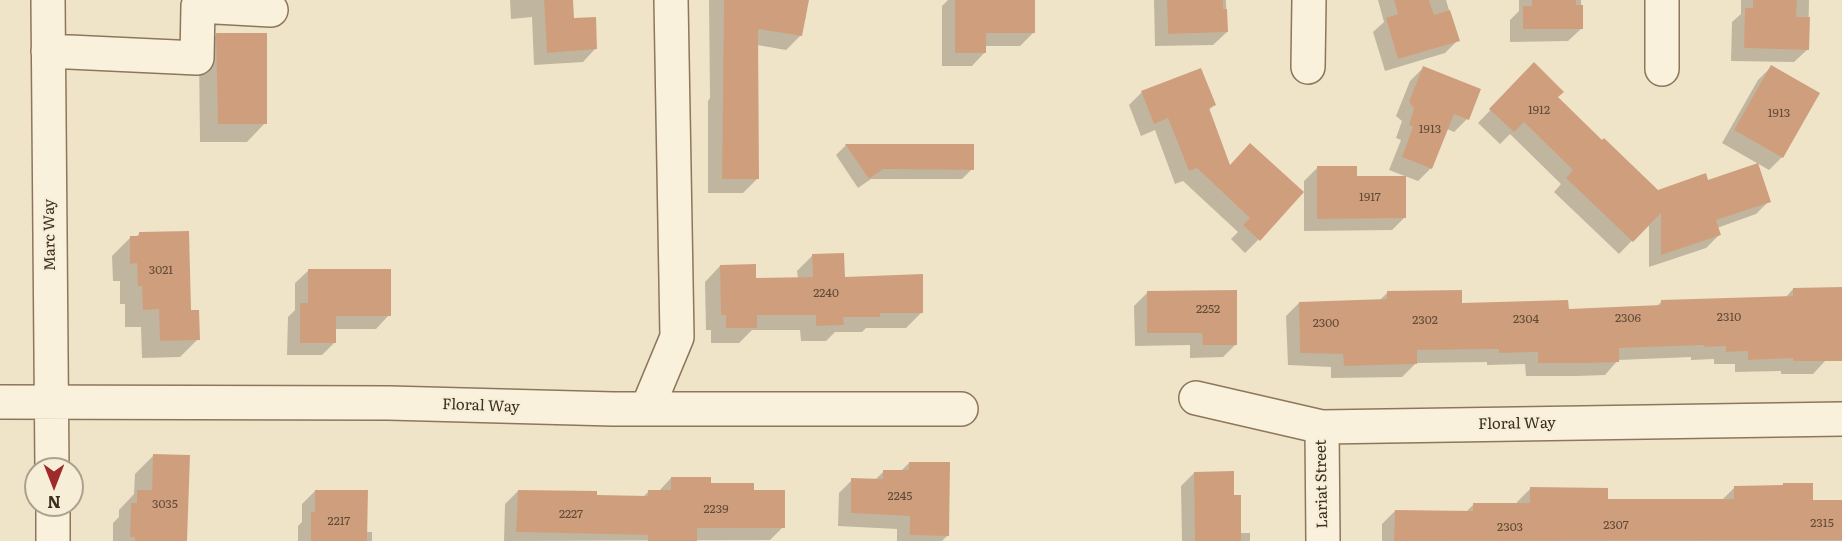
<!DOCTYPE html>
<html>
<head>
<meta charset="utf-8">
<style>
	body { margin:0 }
	#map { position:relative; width:1842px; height:541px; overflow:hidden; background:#f0e4c8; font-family:Literata,serif }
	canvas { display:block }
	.north { position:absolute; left:24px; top:457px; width:60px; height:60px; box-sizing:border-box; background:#f7eed8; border:2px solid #ada18e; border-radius:50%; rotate:180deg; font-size:16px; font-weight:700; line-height:24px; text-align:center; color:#3d2e20 }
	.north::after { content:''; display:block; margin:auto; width:21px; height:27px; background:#9e2a2b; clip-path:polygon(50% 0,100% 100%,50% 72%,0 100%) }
</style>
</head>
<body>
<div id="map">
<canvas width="1842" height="541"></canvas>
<div class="north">N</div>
</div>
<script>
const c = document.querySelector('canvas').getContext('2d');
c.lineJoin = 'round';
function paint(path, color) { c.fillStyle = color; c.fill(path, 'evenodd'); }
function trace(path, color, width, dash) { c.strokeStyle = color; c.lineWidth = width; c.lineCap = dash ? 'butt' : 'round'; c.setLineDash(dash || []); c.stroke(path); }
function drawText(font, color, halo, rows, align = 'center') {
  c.font = font + ' Literata,serif'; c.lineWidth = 4.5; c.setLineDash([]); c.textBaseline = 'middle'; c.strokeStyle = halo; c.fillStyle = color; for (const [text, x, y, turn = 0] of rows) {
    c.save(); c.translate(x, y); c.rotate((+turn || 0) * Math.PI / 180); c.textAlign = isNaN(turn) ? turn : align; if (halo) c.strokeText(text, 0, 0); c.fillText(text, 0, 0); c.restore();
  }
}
const shadow = new Path2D(`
	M510,0H571L572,20L596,48L583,62L534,65L532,17L511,19Z
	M709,0H806V16L801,35L786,50L757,45L758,178L743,193H708V101L710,98Z
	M948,0H1033V33L1020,46H985V52L972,66H942V6Z
	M1154,0H1226L1227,32L1213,45L1155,46Z
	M1378,0H1446L1458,40L1445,53L1385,71L1373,32L1384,22Z
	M1519,0H1581L1582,28L1568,41L1510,42V20L1519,11Z
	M1741,0H1809L1808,49L1794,62L1731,61L1732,22L1741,14Z
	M217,34L265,123L247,142H200L199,53Z
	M1534,65L1556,97L1602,142L1658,191L1707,182L1769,201L1756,214L1717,228L1719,235L1706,248L1649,267V223L1619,254L1554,192L1561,184L1510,134L1500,144L1478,123Z
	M1771,67L1782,157L1769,170L1722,143L1758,80Z
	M1423,68L1467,119L1454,132L1447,129L1431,168L1418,181L1389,170L1401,140L1396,138L1402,121L1396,116L1410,81Z
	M1142,92L1214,105L1208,111L1229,167L1250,145L1258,240L1245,253L1231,239L1238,232L1183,181L1175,184L1155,130L1141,136L1129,105Z
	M846,145L972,146V169L962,179H871L858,188L836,155Z
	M1317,168L1355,177L1405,217L1392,230L1304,231V181Z
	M139,234L189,311L198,339L180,357L142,358L141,327H125V304H120V281H113L112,256L130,238H135Z
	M813,255L843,278L922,312L906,328H866L862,332H835L826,341H801L800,330H752L739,343H711V330H706L705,282L720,266L755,280L798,279L797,271Z
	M309,270L389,315L376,329H335V342L322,355H287L288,317L295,310V283Z
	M1793,289H1842V360H1826L1813,374H1781V371L1735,372V364H1714V359L1691,360V357L1618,360L1605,375L1576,376H1526L1525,364L1487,365V362L1416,363L1402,377L1331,378V367L1288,365L1286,316L1299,303L1379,301L1387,293L1460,305L1567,310L1656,307L1662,301L1785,298Z
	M1148,292L1236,344L1223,357L1190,358V345L1135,346L1134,306Z
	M153,456L186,541H113V523L119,517V510L134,494L135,474Z
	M909,463L948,535L942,541H897V529L838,526L839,493L852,480H875L884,471H901Z
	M1194,473L1233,497L1240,533H1250V541H1182L1181,486Z
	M671,478L752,491L783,527L770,540L504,541L505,504L518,491L642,498L649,491H659Z
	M1735,487L1812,502L1842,501V541H1382V524L1395,511L1466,512L1474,504H1517V502L1531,488L1606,500L1721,501Z
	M315,491L366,532H372V541H298V526L302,522V504Z`);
const building = new Path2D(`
	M544,0H573L574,18L596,17L597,49L547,53Z
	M724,0H809L802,36L758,29L759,179H722Z
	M955,0H1035V33H986V53H955Z
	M1167,0H1223V9H1227L1228,32L1168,34Z
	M1394,0H1429L1434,15L1450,10L1460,41L1398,59L1386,18L1398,14Z
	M1532,0H1576V5H1583V29H1523V6H1532Z
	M1753,0H1797L1796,17H1810L1809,50L1744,48L1745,8H1753Z
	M216,33H267V124H218Z
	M1534,62L1564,92L1558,97L1602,140L1604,138L1658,190L1706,173L1708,180L1758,163L1771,202L1716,220L1721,235L1661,255V213L1633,242L1566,178L1573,170L1524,122L1514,132L1489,109Z
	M1771,65L1820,93L1783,158L1734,130Z
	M1423,66L1481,89L1469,120L1454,114L1432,169L1402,157L1413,127L1409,125L1414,108L1409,102Z
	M1201,68L1216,105L1209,108L1230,165L1250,143L1304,192L1260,241L1243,225L1250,218L1197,168L1189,171L1168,118L1154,124L1141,91Z
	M845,144H974V170L883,169L869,179Z
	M1317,166H1357V176H1406V218L1317,219Z
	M189,231L191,310H199L200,340L160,341L159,309L143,310L142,286H138L137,263L130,264V236H139V232Z
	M844,253L845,277L923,274V313H880V317H843L844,325L816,326V315H757V328H726V315H721L720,265L756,264V278L813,277L812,254Z
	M308,269H391V316H336V343H300V303H308Z
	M1842,287V361H1793V358L1748,360V351L1726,352V346L1704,347V345L1619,348V362L1590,363H1538V352L1499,353V349L1417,350V364L1344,366L1343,354L1300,353L1299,302L1387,299V291L1462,290V303L1568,300L1569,309L1661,305V300L1793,296V288Z
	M1237,290V345H1203L1202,333H1147V291Z
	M153,454L190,455L187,541H135V537H130L131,503H137V490H152Z
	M909,462H950L949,536L910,535V516L851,513V478L883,479V470H909Z
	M1234,471V495H1241V541H1195L1194,472Z
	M671,477H711V483H754V490H785V528H697V541H648V535L516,532L518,490L597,491V495L648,496V490H671Z
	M1783,483H1813V500H1842V540L1394,541L1395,510L1473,511V503H1530V487L1608,488V499H1734V486L1783,485Z
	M315,490H368L367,541H311V512H315Z`);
const minor = new Path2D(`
	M48,0L52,469
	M1662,0V69
	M48,51L197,58L198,6L271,10
	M1308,67L1309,0
	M1196,398L1322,427L1842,419
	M0,402L389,403L613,409H961
	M647,409L677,337L671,0
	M1322,427L1323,541
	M53,505V541`);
const numberNames = [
	["1912",1539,110],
	["1913",1779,113],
	["1913",1430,129],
	["1917",1370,197],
	["3021",161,270],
	["2240",826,293],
	["2252",1208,309],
	["2310",1729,317],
	["2306",1628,318],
	["2304",1526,319],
	["2302",1425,320],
	["2300",1326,323],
	["2245",900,496],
	["3035",165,504],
	["2239",716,509],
	["2227",571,514],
	["2217",339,521],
	["2315",1822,523],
	["2307",1616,525],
	["2303",1510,527]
];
const streetNames = [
	["Marc Way",50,235,-91],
	["Floral Way",481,406,2],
	["Floral Way",1517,424,-1],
	["Lariat Street",1322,484,-91]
];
paint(shadow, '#0003');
paint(building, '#cf9f7d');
trace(minor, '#8d765c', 36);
trace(minor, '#faf1dc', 33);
drawText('12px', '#624a37', null, numberNames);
drawText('15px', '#3d2e20', '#f7eed8', streetNames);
</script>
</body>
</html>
